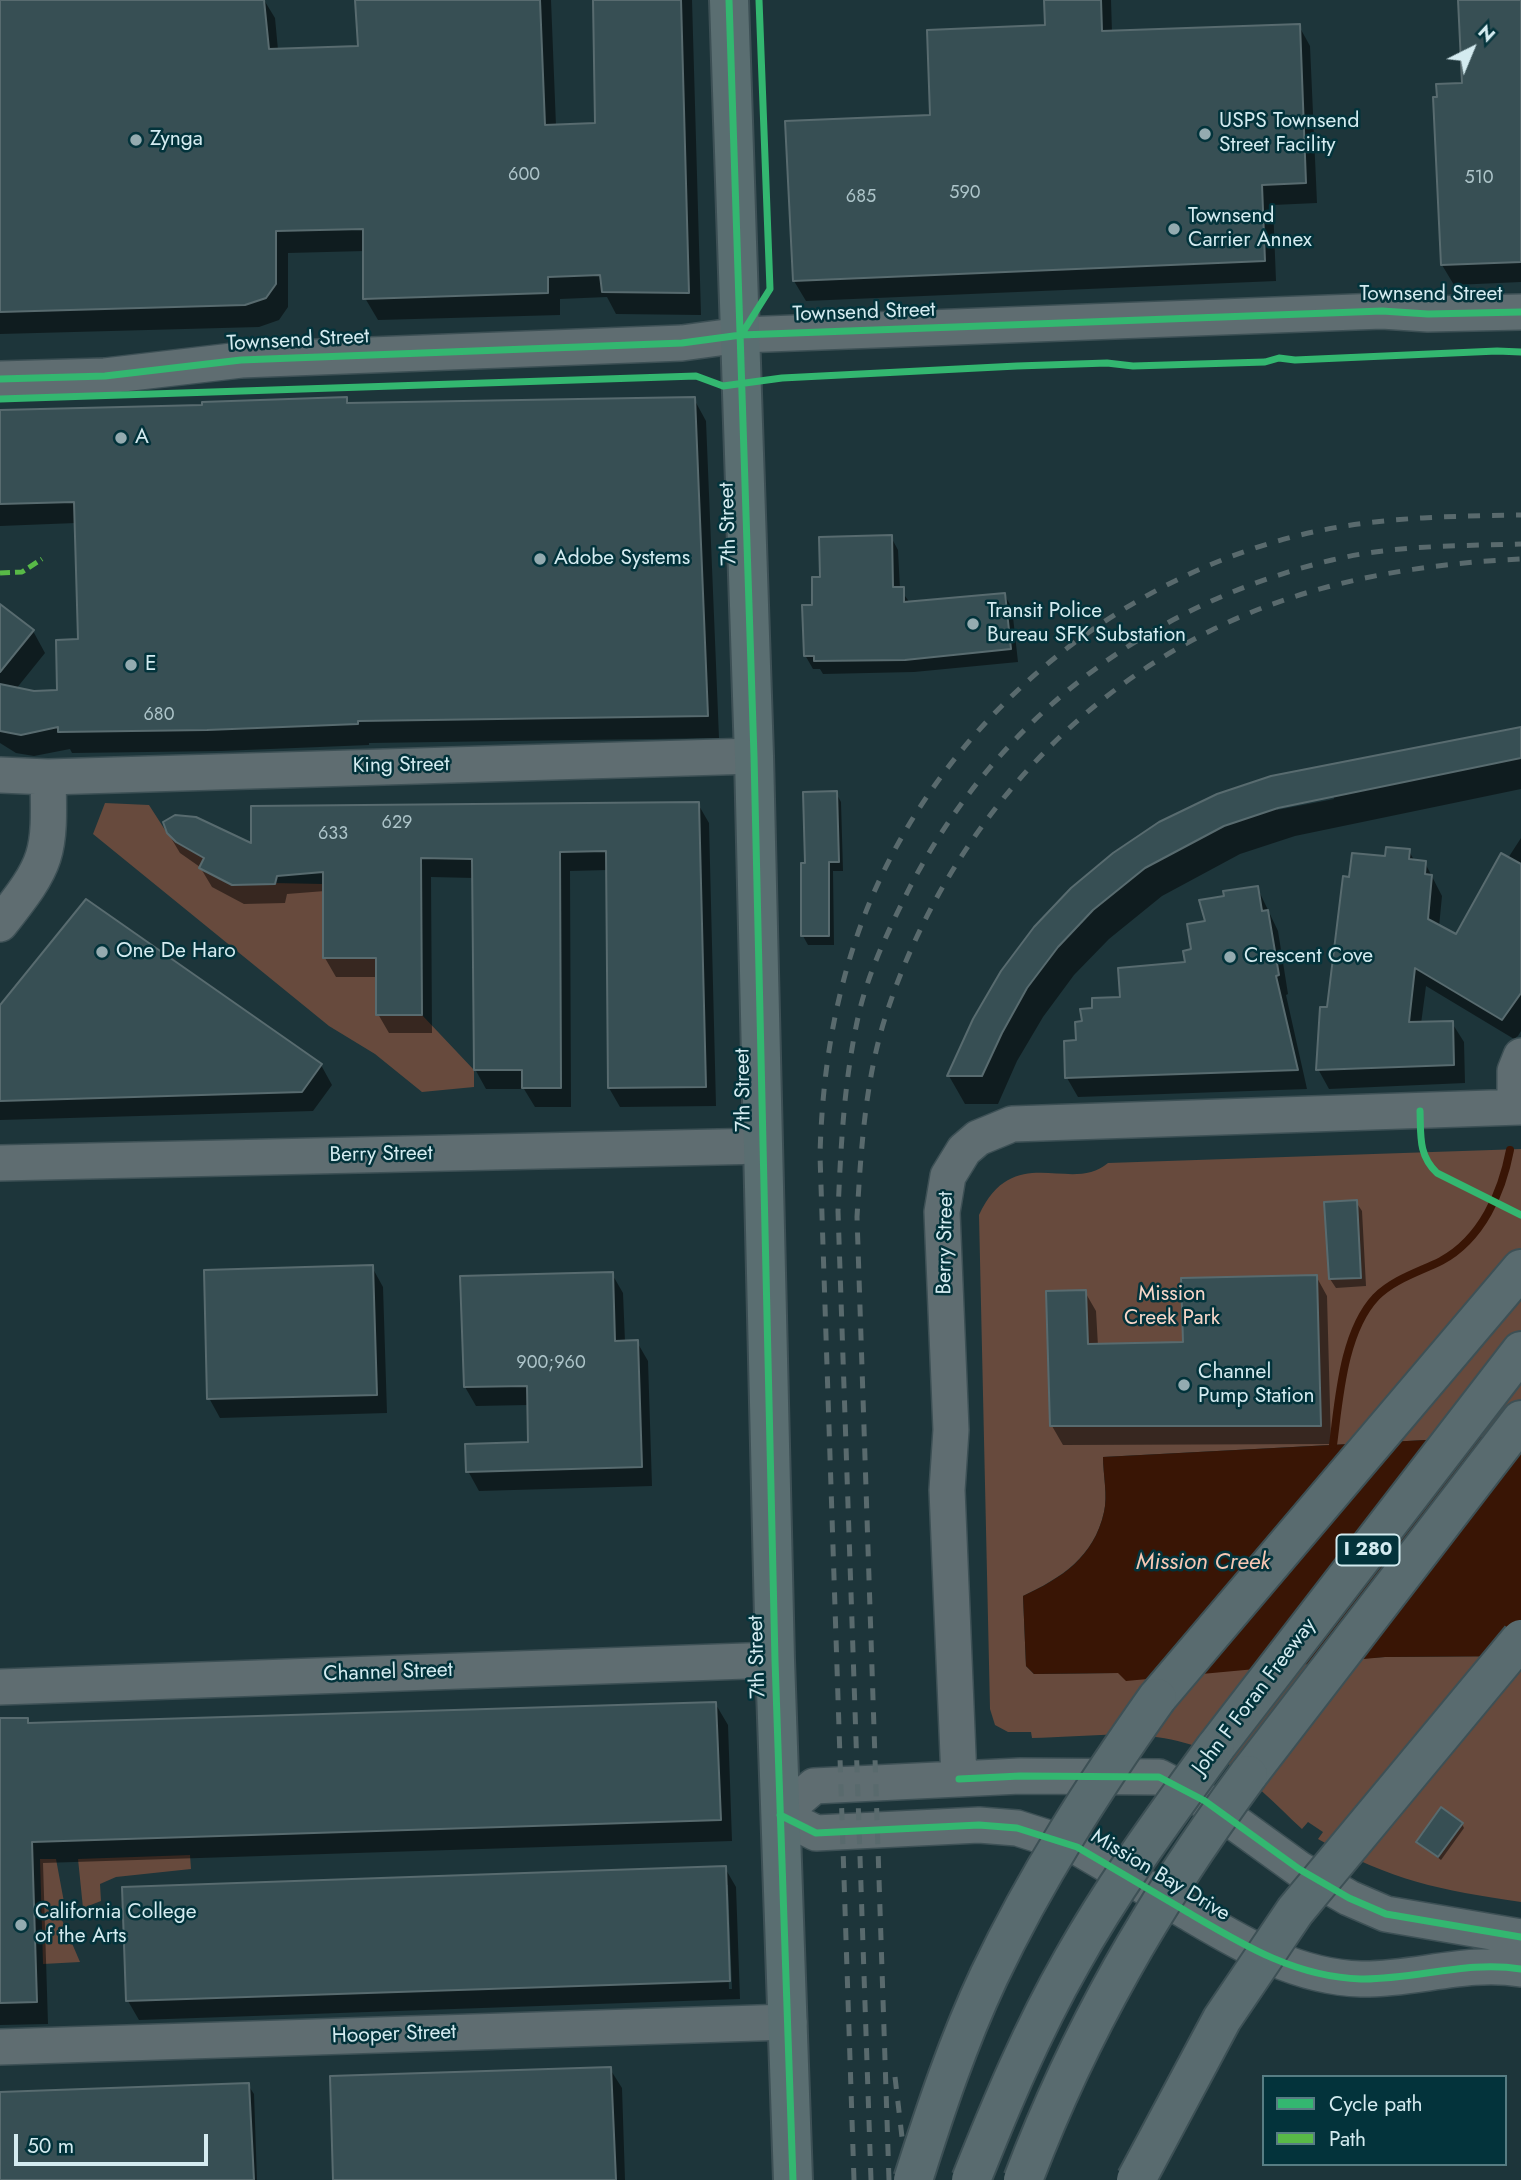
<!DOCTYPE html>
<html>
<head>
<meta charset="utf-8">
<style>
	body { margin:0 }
	#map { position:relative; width:1521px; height:2180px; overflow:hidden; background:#1d353a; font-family:Jost,sans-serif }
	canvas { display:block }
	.legend { position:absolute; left:1262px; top:2075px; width:245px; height:91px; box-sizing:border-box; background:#03333b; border:2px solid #577d83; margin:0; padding:9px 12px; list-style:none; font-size:21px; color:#d4ebf0 }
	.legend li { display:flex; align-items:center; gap:14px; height:35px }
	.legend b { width:35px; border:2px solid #577d83 }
	.north { position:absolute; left:1437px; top:14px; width:70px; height:70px; -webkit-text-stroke:5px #03333b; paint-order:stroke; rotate:43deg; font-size:19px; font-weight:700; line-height:28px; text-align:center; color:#d4ebf0 }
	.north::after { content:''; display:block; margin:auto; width:24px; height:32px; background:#d4ebf0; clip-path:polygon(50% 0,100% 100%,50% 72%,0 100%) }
	.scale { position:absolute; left:14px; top:2134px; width:194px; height:32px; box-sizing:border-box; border:4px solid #d4ebf0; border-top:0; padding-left:9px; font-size:21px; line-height:24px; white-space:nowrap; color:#d4ebf0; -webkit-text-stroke:5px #03333b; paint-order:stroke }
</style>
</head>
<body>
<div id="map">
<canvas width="1521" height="2180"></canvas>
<ul class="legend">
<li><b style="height:9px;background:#33b770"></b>Cycle path</li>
<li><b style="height:9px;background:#58b947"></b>Path</li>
</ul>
<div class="north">N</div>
<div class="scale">50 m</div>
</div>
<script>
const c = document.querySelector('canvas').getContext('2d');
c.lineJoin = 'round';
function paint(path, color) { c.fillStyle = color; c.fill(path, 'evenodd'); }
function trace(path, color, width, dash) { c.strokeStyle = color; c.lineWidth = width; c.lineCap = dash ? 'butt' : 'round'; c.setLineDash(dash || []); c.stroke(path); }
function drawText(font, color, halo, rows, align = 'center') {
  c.font = font + ' Jost,sans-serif'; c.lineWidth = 5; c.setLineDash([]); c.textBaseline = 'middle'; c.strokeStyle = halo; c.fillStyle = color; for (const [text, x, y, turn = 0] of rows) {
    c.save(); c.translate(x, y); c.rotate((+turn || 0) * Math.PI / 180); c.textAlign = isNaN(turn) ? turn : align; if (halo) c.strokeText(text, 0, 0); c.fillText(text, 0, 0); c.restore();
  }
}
const green = new Path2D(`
	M105,803L149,805L167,833L204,857L199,868L225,882L323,884L324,958L376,957L422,1015L474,1070V1087L422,1092L375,1054L329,1026L93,834Z
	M1521,1149V1435L1103,1457C1103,1474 1108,1496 1104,1512C1094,1557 1061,1578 1023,1596L1026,1666L1034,1674L1118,1673L1385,1657L1521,1656V1902C1439,1890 1392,1881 1318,1839L1323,1832L1308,1822L1302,1829C1276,1805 1251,1778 1221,1759C1166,1724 1094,1737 1032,1738L1031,1732H1008L995,1725L990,1709L979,1215C1014,1140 1071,1195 1108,1163Z
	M190,1855L191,1869L116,1877L100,1884L101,1901L83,1908L78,1859Z
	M40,1859H56L64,1902L59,1913L80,1962L43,1964Z`);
const water = new Path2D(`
	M1521,1435V1656L1385,1657L1126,1681L1118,1673L1034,1674L1026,1666L1023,1596C1062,1578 1094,1557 1104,1512C1108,1496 1103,1474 1103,1457Z`);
const shadow = new Path2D(`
	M0,0H264L275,18L278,50L360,47L357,0H551L556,126L597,125L595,0H692L701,315L616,314L607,297L560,299V315L378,320L365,298V251L288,253V307L279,320L259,327L0,334Z
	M1046,0H1111L1112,33L1299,26L1310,46L1317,203L1273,205L1276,281L806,301L794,281L932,117L1046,27Z
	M1460,0H1521V282L1454,285L1442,265L1464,85Z
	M346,399L349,404L694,399L706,421L719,738L369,743V745L221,751L72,753L70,749L34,756L16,753L0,743V606L33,631L45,653L16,689L59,692L80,641L76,523L0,526V412L203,407Z
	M891,537L898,550L900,589L910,603L1004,594L1012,608L1018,662L914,672L823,674L820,669H813L805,655L822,579Z
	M1521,729V789L1295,836L1240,854L1162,896L1109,939L1074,975L1043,1017L1017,1061L998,1104H965L949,1076L974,1019L1115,854ZM1333,795L1334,799L1277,810L1276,807Z
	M836,793L841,802L843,871H833L834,945H808L803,936L807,865Z
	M698,804L709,823L716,1106L620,1107L609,1088L608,870L570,871L571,1107H535L524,1089H486L475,1069L474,878L431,877L432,1033H389L378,1014V977H336L325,958V891L287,894L285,903L244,904L212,887L200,867L180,853L168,833L253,845Z
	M1521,838V1031L1518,1036L1514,1039L1426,986L1421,1024L1452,1023L1464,1042L1465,1083L1329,1089L1318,1069L1351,879L1386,858L1409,851L1415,862L1425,863L1442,896L1439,927L1457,937Z
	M1257,887L1278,931L1288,994L1286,995L1307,1089L1078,1097L1067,1078L1083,1023L1094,1010L1187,964L1207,923L1226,897Z
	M86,901L321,1065L332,1085L313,1111L0,1120V1007Z
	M1356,1202L1362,1211L1366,1286L1336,1288L1330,1279Z
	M372,1267L383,1287L387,1413L220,1418L209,1398Z
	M612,1274L623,1293L625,1342H637L648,1361L652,1486L479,1491L468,1471L530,1444L529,1405L476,1406L465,1387L462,1278Z
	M1316,1276L1327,1296L1331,1444L1063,1445L1052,1426L1085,1292L1096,1311L1098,1346L1185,1343Z
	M715,1703L728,1725L732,1841L43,1863L48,2024L0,2025V1721L27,1719L30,1725Z
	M1462,1824L1464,1828L1441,1860L1418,1842Z
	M725,1868L736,1887L740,1999L139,2020L128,2001ZM725,1885H728L732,1989H729Z
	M610,2069L622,2088L625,2180H335Z
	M248,2085L254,2094L257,2180H0V2094Z`);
const stream = new Path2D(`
	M1333,1445C1339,1400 1343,1332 1376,1297C1394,1279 1419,1272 1441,1261C1482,1239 1502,1192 1510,1150`);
const building = new Path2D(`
	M0,0H264L269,49L358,46L355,0H540L545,125L595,123L593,0H681L689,293L602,292L600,275L548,277V293L363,299V229L276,231V284L266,298L245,305L0,312Z
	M1044,0H1101L1102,31L1300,24L1306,183L1262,185L1265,261L793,281L785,121L930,115L927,30L1045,25Z
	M1458,0H1521V262L1441,265L1433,97H1437L1436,84L1462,83Z
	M347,397V403L695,397L708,716L358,721V724L207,730L58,732V727L21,735L0,731V684L34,691L57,690L56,640L78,639L74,502L0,504V410L202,405V402Z
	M892,535L893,587H904V602L1005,593L1011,649L905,660L814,661V656H804L802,605H812V577H820L819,537Z
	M0,604L34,630L0,672Z
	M1521,727V758L1278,808L1224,826L1145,868L1093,910L1058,947L1027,988L1002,1033L982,1076H947L973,1019L1001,971L1034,927L1071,888L1113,853L1159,822L1217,794L1271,776Z
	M837,791L839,862H829V936H801V863H805L803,792Z
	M699,802L706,1087L608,1088L606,851L560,852L561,1088H522V1070H474L472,859L421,858L422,1015H376V958H323V872L277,876L275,884L232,885L199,868L204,858L176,842L167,833L163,822L175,815L196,817L251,843V806Z
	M1386,847L1410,849L1409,859L1426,861L1425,874L1432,875L1428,919L1456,934L1501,853L1521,864V993L1502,1020L1415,968L1409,1022L1453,1021L1454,1065L1316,1070L1320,1007H1327L1343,876L1349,877L1352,853L1385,856Z
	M1258,886L1262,911L1268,910L1279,975L1276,976L1298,1070L1065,1078L1064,1041L1076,1040L1075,1022L1082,1021L1080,1009L1092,1008V998L1120,997L1118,968L1185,962L1183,951L1191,949L1187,924L1205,921L1199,900L1224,896L1223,891Z
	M86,899L322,1064L302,1092L0,1101V1005Z
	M1357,1200L1361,1278L1329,1279L1324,1202Z
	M373,1265L377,1395L207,1399L204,1270Z
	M613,1272L615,1341L638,1340L642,1467L466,1472L465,1444L528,1442L527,1386L464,1387L460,1276Z
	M1317,1275L1321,1426H1050L1046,1291L1086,1290L1088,1344L1183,1342L1181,1278Z
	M716,1702L721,1820L32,1842L37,2002L0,2003V1718H28V1723Z
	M1441,1807L1463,1823L1438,1857L1416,1842Z
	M726,1866L730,1981L126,2001L122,1887Z
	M611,2067L616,2180H333L330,2076Z
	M249,2083L254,2180H0V2092Z`);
const minor = new Path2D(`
	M0,379L105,376L241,360L682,343L741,335L1382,311L1428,314L1521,312
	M0,775L48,777L754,756
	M0,924C49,862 50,856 48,777
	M1515,1107V1071L1521,1056
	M0,1163L763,1146
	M0,1687L775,1660
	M959,1779L947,1490L951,1430L942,1212L948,1176L964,1150L978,1138L1012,1124L1521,1107
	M1521,1937L1386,1914L1349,1898L1299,1869L1205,1801L1159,1777L1020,1776L814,1786L780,1815L816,1833L979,1825L1017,1828L1077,1847C1113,1868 1148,1889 1184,1910C1240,1943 1294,1977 1361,1979C1415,1980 1467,1960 1521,1969
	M0,2047L789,2022`);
const major = new Path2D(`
	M729,0L754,756L775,1660L793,2180`);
const highway = new Path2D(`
	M1157,1698L1521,1269
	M1215,1748L1521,1351
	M1248,1775L1521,1420`);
const rail = new Path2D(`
	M895,2077L907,2180
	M854,2180L820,1155C822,1081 832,1010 856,939C924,736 1109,575 1318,531C1384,517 1454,516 1521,515
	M871,2180L838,1211C841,1144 844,1079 859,1013C869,970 890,927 910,887C997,719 1148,604 1332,560C1394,545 1459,546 1521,544
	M889,2180L857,1217C861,1150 865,1082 885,1018C938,852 1056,706 1214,629C1309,582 1416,564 1521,559`);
const highwayBridge = new Path2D(`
	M913,2180C935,2111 958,2042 989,1976C1036,1877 1094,1787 1157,1698
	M971,2180C1001,2105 1032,2031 1072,1961C1114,1886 1165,1817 1215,1748
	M1023,2180C1079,2032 1154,1902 1248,1775
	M1136,2180L1222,2019L1295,1911L1521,1639`);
const quiet = new Path2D(`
	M0,573L22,572L42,559`);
const cycleway = new Path2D(`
	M729,0L754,756L775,1660L793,2180
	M741,335L770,289L759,0
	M0,379L105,376L241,360L682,343L741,335L1382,311L1428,314L1521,312
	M0,399L696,376L723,386L782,378L1017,366L1107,363L1133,366L1265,362L1279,358L1295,360L1497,351L1521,352
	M1420,1111C1421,1135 1418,1155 1437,1173L1521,1215
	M959,1779L1020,1776L1159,1777L1205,1801L1299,1869L1349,1898L1386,1914L1521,1937
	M780,1815L816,1833L979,1825L1017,1828L1077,1847C1113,1868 1148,1889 1184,1910C1240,1943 1294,1977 1361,1979C1415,1980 1467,1960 1521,1969`);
const markers = [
	[1205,134,7,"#94abb0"],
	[136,140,7,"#94abb0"],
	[1174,229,7,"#94abb0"],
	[121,438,7,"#94abb0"],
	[540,559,7,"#94abb0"],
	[973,624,7,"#94abb0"],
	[131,665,7,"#94abb0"],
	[102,952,7,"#94abb0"],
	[1230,957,7,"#94abb0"],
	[1184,1385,7,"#94abb0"],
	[21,1925,7,"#94abb0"]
];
const numberNames = [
	["600",524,176],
	["510",1479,179],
	["590",965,194],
	["685",861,198],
	["680",159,716],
	["629",397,824],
	["633",333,835],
	["900;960",551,1364]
];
const shields = [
	[1368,1550,63]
];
const shieldNames = [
	["I 280",1368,1550]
];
const poiNames = [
	["USPS Townsend",1219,122],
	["Street Facility",1219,146],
	["Zynga",150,140],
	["Townsend",1188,217],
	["Carrier Annex",1188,241],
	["A",135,438],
	["Adobe Systems",554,559],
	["Transit Police",987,612],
	["Bureau SFK Substation",987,636],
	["E",145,665],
	["One De Haro",116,952],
	["Crescent Cove",1244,957],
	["Channel",1198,1373],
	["Pump Station",1198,1397],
	["California College",35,1913],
	["of the Arts",35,1937]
];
const streetNames = [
	["Townsend Street",1431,295],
	["Townsend Street",864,313,-2],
	["Townsend Street",298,341,-3],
	["7th Street",729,524,-92],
	["King Street",401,766,-1],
	["7th Street",744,1090,-91],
	["Berry Street",381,1155,-1],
	["Berry Street",946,1243,-89],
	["7th Street",758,1657,-92],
	["Channel Street",388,1673,-2],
	["John F Foran Freeway",1255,1697,-53],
	["Mission Bay Drive",1160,1876,31],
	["Hooper Street",394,2035,-2]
];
const parkNames = [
	["Mission",1172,1295],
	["Creek Park",1172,1319]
];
const waterNames = [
	["Mission Creek",1203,1563]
];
paint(green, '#674a3d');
paint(water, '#391505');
paint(shadow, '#0007');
trace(stream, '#391505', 8);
paint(building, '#374f54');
trace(building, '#586b6f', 2);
trace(minor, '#3d5055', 38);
trace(major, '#3d5055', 42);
trace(highway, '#3d5055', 42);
trace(minor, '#5f6d71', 35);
trace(major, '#5a6e71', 38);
trace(highway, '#596b6f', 38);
trace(rail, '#596a6d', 5, [12, 12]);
trace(highwayBridge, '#3d5055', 42, []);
trace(highwayBridge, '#596b6f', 38);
trace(quiet, '#58b947', 5, [10, 5]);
trace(cycleway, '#33b770', 7);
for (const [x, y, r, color] of markers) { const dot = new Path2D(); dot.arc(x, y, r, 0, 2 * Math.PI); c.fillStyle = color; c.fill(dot); trace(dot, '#03333b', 2.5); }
drawText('18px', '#adc4c9', null, numberNames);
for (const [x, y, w] of shields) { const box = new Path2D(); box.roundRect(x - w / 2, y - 15.5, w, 31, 5); c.fillStyle = '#03333b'; c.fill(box); trace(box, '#d4ebf0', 2); }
drawText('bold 19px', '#d4ebf0', null, shieldNames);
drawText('21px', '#d4ebf0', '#03333b', poiNames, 'left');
drawText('21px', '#d4ebf0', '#03333b', streetNames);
drawText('21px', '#f8d7c9', '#03333b', parkNames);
drawText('italic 23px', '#f8c7b3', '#03333b', waterNames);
</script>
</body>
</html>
